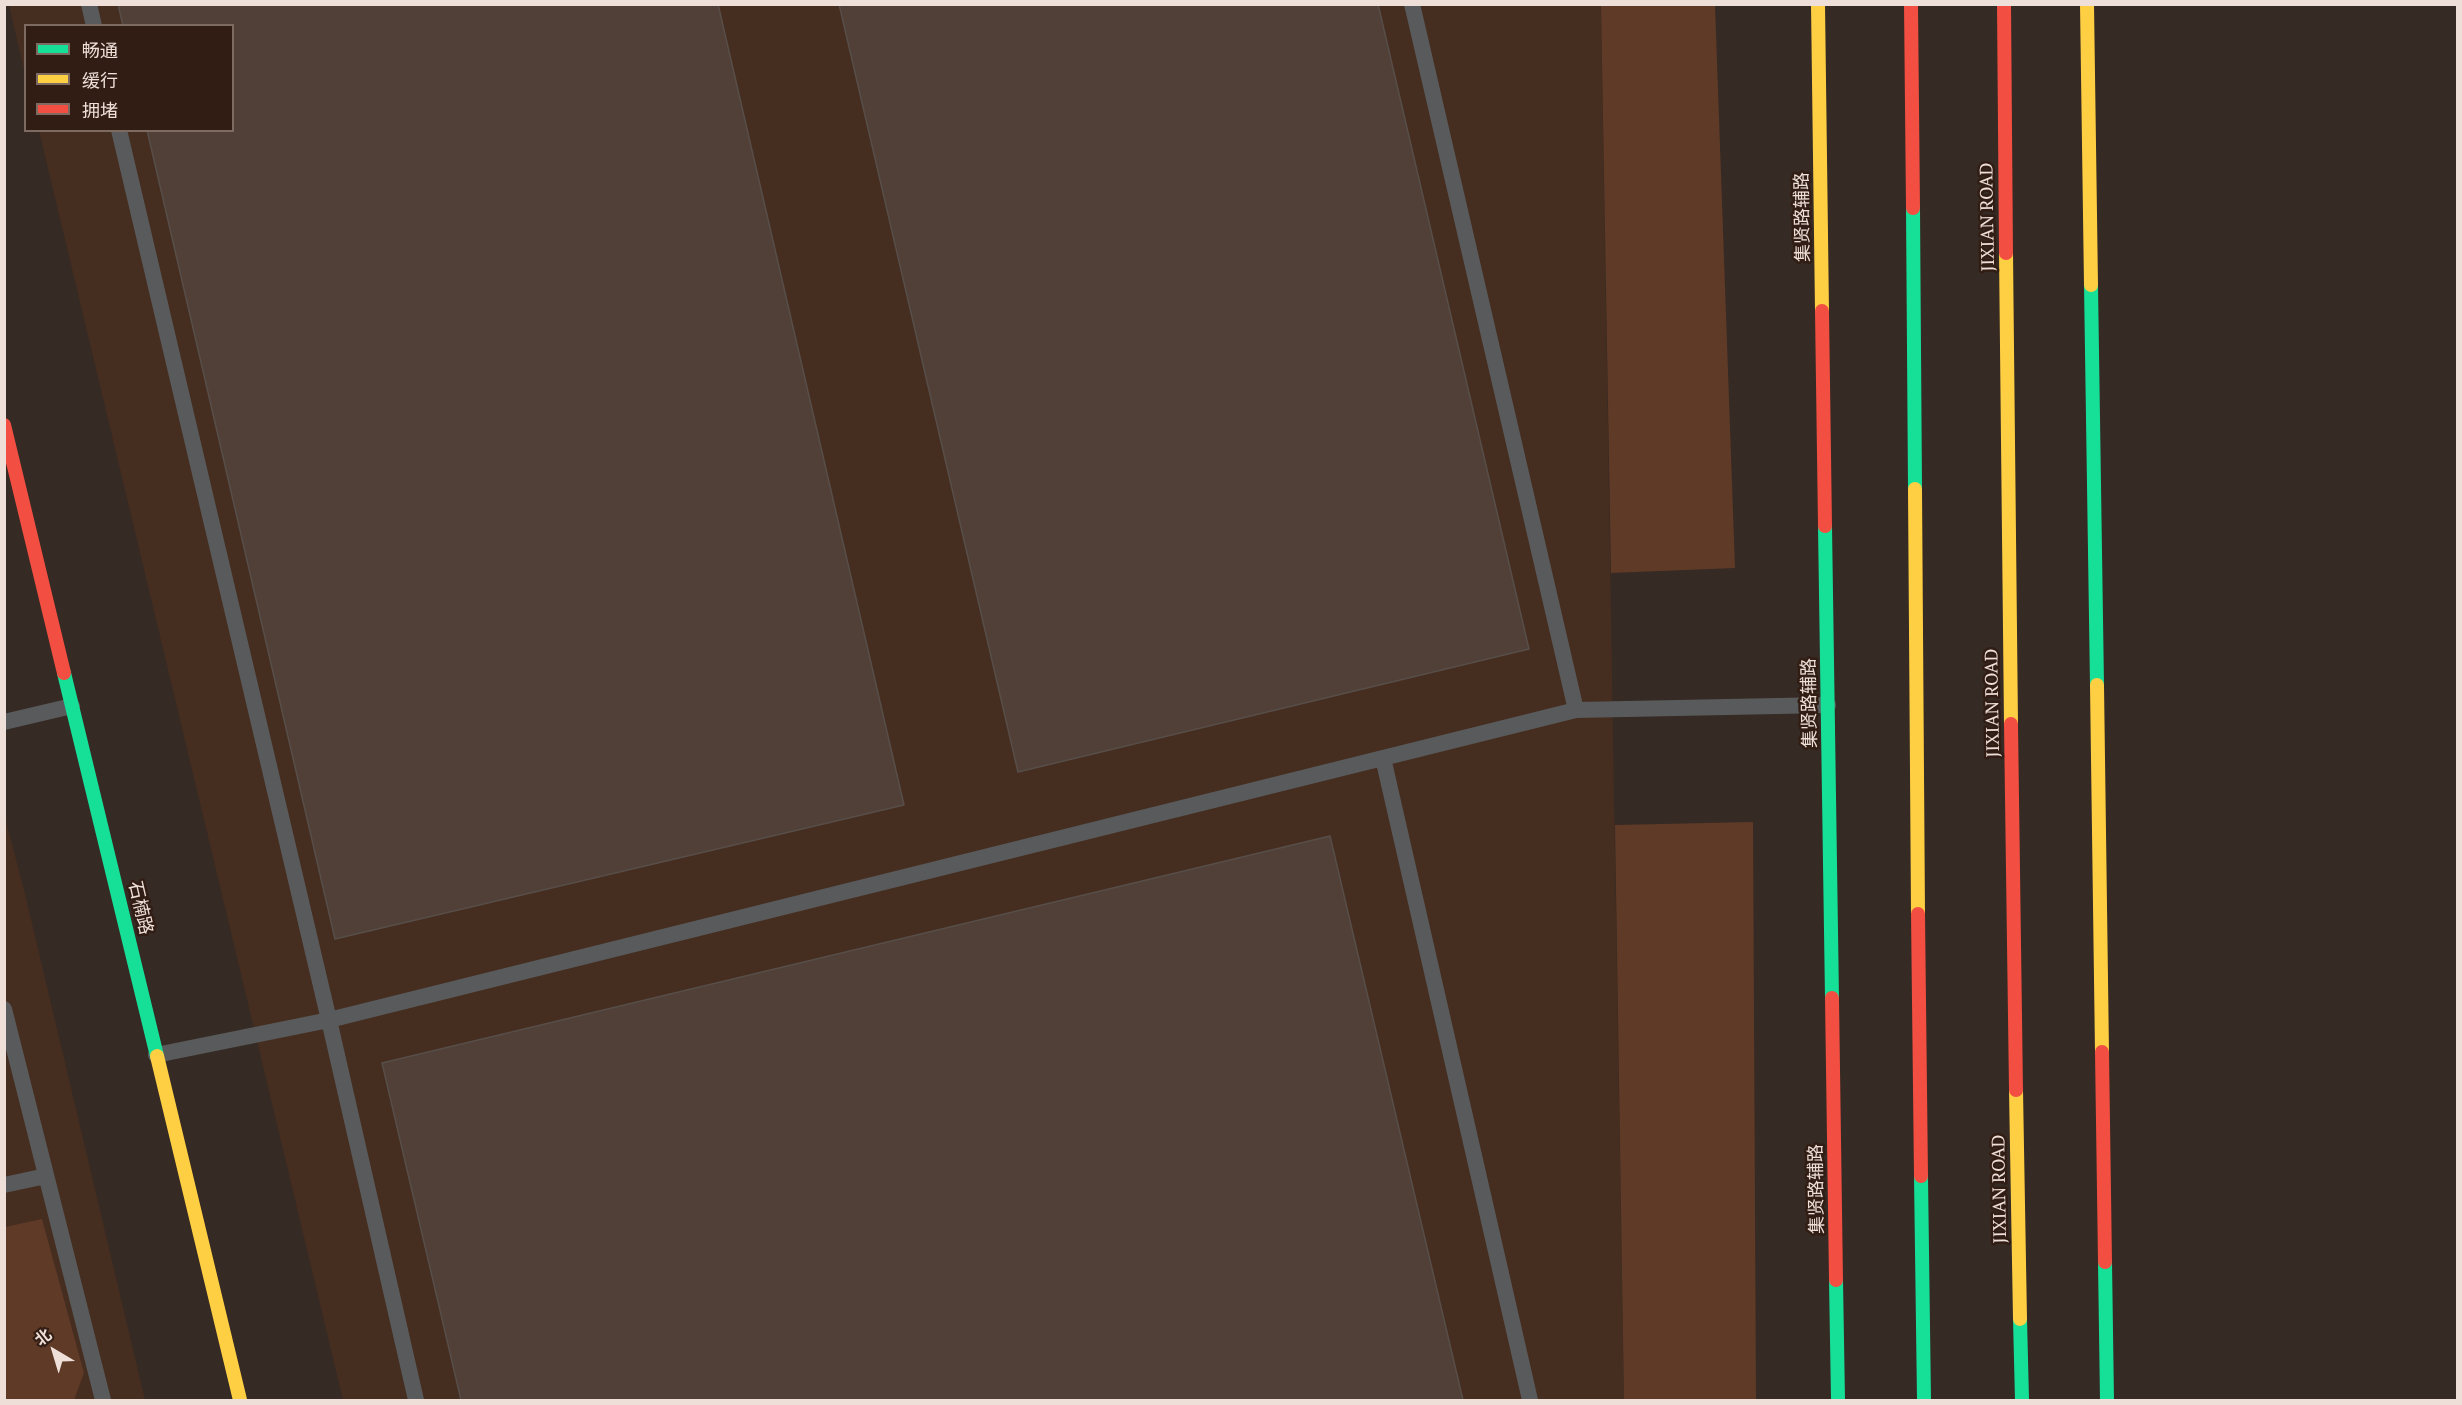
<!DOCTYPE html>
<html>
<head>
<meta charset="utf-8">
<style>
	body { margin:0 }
	#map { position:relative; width:2462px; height:1405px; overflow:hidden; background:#352a24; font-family:"PT Serif","Noto Sans SC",serif }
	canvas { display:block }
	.frame { position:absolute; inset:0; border:6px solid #eedfd9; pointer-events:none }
	.legend { position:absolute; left:24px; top:24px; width:210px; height:108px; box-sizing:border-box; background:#311d13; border:2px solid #7d6b62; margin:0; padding:8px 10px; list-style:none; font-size:18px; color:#eedfd9 }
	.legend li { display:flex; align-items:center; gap:12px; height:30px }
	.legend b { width:30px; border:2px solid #7d6b62 }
	.north { position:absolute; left:24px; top:1321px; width:60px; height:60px; -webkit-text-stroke:4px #311d13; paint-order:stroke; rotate:322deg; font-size:16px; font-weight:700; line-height:24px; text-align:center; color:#eedfd9 }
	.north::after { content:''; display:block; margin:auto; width:21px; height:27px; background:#eedfd9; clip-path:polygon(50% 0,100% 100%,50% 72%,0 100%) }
</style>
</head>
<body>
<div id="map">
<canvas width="2462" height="1405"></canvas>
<div class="frame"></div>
<ul class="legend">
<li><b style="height:8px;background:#16e098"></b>畅通</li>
<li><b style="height:8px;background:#ffcf43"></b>缓行</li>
<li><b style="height:8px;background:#f24e42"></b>拥堵</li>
</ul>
<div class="north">北</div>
</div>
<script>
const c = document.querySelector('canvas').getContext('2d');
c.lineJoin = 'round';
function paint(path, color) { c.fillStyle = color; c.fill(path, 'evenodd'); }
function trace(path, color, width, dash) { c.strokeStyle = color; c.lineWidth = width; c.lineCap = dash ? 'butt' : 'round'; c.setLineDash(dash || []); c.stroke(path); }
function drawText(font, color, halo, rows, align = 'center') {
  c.font = font + ' "PT Serif","Noto Sans SC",serif'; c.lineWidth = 5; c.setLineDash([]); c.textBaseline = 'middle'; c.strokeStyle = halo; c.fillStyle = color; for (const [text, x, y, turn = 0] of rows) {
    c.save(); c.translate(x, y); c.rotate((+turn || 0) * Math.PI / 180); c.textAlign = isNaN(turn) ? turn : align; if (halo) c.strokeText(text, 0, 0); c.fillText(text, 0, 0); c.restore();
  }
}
const built = new Path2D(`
	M9,5H1601L1624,1400H343L39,131L232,130V26H26L25,74Z
	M4,813L26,898L145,1400H5Z`);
const green = new Path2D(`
	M1601,5H1715L1735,568L1611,573Z
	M1753,822L1756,1400H1624L1615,825Z
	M42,1219L84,1373L74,1400H5V1227Z`);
const building = new Path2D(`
	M118,4H718L904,805L335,939L147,130H232V26H123Z
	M839,4H1378L1529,649L1018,772Z
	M1330,836L1463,1400H461L382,1063Z`);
const lane = new Path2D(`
	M89,4L94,26
	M1412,4L1576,710
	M119,130L329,1020L156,1055
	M4,722L72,706
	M1383,758L1530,1400
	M4,1009L103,1400
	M4,1185L46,1176
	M416,1400L329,1020L1576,710L1828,705`);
const fast = new Path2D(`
	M1913,208L1915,489
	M2091,285L2097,685
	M1825,526L1832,998
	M64,673L157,1056
	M1921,1176L1924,1400
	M2105,1262L2107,1400
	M1836,1280L1838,1400
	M2020,1319L2022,1400`);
const slow = new Path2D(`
	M1818,4L1822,311
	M2087,4L2091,285
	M2006,253L2011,724
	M1915,489L1918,914
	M2097,685L2102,1052
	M157,1056L240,1400
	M2016,1090L2020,1319`);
const jam = new Path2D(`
	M1911,4L1913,208
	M2004,4L2006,253
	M1822,311L1825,526
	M4,425L64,673
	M2011,724L2016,1090
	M1918,914L1921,1176
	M1832,998L1836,1280
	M2102,1052L2105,1262`);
const streetNames = [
	["集贤路辅路",1803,217,-91],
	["JIXIAN ROAD",1988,217,-91],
	["集贤路辅路",1810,703,-91],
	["JIXIAN ROAD",1993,703,-91],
	["石楠路",140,908,77],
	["集贤路辅路",1817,1189,-91],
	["JIXIAN ROAD",2000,1189,-91]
];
paint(built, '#452d20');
paint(green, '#5f3a27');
paint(building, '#504037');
trace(building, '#584e49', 1.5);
trace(lane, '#595a5b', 16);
trace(fast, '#16e098', 14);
trace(slow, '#ffcf43', 14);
trace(jam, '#f24e42', 14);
drawText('18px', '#eedfd9', '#311d13', streetNames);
</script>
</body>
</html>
